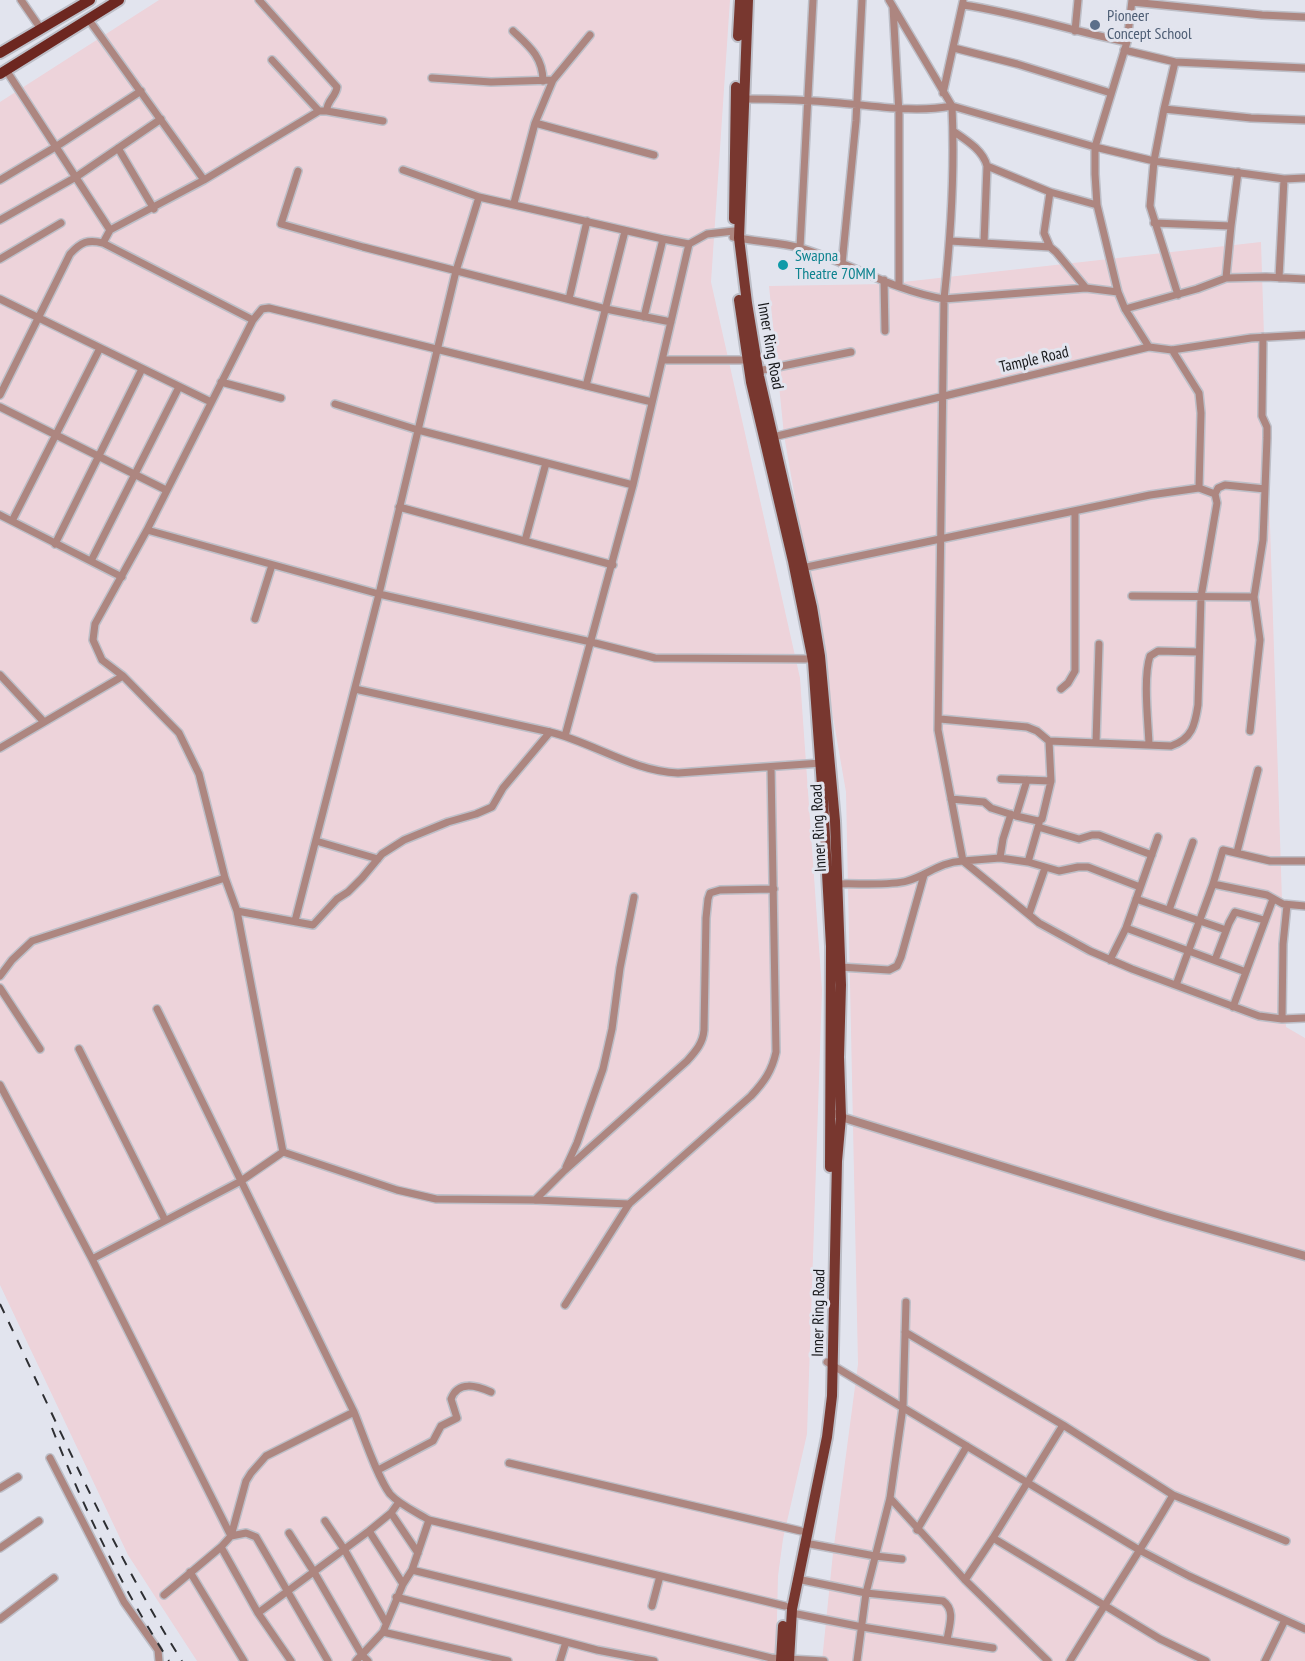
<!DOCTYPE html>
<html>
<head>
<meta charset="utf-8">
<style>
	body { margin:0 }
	canvas { display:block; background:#e2e4ee }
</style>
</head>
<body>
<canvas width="1305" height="1661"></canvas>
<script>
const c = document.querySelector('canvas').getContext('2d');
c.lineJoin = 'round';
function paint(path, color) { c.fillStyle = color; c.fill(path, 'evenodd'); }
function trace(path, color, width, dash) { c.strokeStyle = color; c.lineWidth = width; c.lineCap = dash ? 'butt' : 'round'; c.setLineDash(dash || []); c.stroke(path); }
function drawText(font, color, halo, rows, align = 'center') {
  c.font = font + ' "PT Sans Narrow",sans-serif'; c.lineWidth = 6; c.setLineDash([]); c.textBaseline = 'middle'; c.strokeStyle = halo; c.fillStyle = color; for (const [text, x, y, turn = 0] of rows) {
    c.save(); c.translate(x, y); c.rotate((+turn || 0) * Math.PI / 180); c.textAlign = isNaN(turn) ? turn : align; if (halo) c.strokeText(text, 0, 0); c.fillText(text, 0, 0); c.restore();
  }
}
const industrial = new Path2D(`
	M159,0H730L711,282L800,678L822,990L807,1434L783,1539L778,1576L776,1661H197L128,1555L0,1285V102Z
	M1261,242L1286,1027L1305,1038V1661H822L833,1553L858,1364L846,792L784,435L769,286L885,284Z`);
const minor = new Path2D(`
	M21,0L41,29
	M259,0L337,87C336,97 326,101 327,111
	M889,0L952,106L1095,147L1154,161L1284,179L1305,178
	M1132,0L1127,42L1095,147V174L1097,205L1118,292L1125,309L1149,347
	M1132,2L1262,15L1305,17
	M963,5C1019,13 1072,31 1127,42
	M893,7L899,114V286
	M89,20L204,180
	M513,31C529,46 543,57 543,81
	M1075,31L1078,0
	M954,48L1017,64L1111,93
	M1124,50L1175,62L1305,68
	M272,60L319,111
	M6,70L110,230
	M432,78L491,82L553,80
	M943,93L963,2
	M743,99C776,99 808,100 840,103C877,106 915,113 952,106C955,170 951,235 944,299L938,730L963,861L1000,858L1028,862L1059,871L1078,867H1088L1140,887
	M1164,109L1175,62
	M535,123L654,155
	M953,131C966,140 983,150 987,166L1050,192L1097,205
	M118,148L154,209
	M403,170L479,197L663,239L689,244L707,234L734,231
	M298,171L281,224L363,247L606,309L671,322
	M0,180L57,146L141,91
	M1050,192L1044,233L1050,247
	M514,203L535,123L553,80L590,35
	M0,220L76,177L161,119
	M1154,223L1231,226L1238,172
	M733,237C756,242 779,242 801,248C850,263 894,291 944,299L1086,288L1118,292
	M950,241L1050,247L1056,252L1086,288
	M103,243L110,230L204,180L319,111H327L383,121
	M984,243L987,166
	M800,248L813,0
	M0,259L61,223
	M842,264L856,121L862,0
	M1226,278L1231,226
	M1279,278L1284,179
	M884,280L885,331
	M1178,295L1150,206L1154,161L1164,109L1251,118L1305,120
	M0,299L211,402
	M569,299L587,221
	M1125,309L1197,289L1226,278L1266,277L1305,279
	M644,317L663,239
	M1172,350L1199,393L1201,413L1199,488
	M663,360H747
	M758,371L851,352
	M221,382L281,398
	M586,386L625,231
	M0,395L70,254C81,242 88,239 103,243L253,320
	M335,404L418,430L633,485
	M0,407L166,490
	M773,437L1149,347L1172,350L1251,338L1305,335
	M1215,494L1218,488L1225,485L1265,489
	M399,507L613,565
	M0,515L122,577
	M12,521L100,348
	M147,530L379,594L591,642L655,658L815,659
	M525,541L546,463
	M55,544L142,369
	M91,561L179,387
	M802,568L1150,495L1199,488L1215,494L1217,503L1201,597L1198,705C1195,725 1192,739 1171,746L1049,741
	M1132,596L1254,597L1263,540L1267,438V427L1262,416L1263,337
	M255,619L272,565
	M0,675L44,722
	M355,689L550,732C594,743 632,771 678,773L821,763
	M1061,689L1068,683L1075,671V511
	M940,719L1027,727L1037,731L1049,741L1051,781
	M1250,731L1260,640L1254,597
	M565,736L633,485L689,244
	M1096,743L1099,644
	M1149,744C1148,721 1143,677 1150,656L1158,651L1199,652
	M0,748L123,676
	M951,799L984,802L991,808L1016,816L1038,821L1042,819L1051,781L1001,779
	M1016,816L1027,780
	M1038,827L1079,839L1092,835H1099L1152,855
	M316,841L378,859
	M1237,852L1258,770
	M1000,858L1003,839L1011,814
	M1028,862L1039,824
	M837,884C856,883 890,886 907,881C928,875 939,862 963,861L1039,923L1090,951L1132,969L1259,1016L1282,1019L1305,1018
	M1213,884L1267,895L1283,904L1305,906
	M1136,899L1226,930
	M1169,910L1193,842
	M237,911L313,925L337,899L348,892L362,878L382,854L404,840L448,822L476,814L492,807L503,788L550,732
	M1029,914L1045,868
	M295,921L379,594L456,271L479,197
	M1126,928L1246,972
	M1110,960L1126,928L1158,837
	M1215,960L1229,923L1235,912L1264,920
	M840,967L889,970L897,966L901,957L924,875
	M0,976L12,960L32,941L225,878
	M1176,985L1213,884L1223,850L1270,861H1305
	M0,988L40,1049
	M1233,1007L1273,899
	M157,1009L354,1412C363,1434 377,1477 390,1494C400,1505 416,1512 429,1520L785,1606
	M1282,1019L1283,944L1287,905
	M79,1049L165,1220
	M0,1085L92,1259L231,1536L246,1533L256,1537L328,1661
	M283,1152L237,911L225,878L199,774L179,733L123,676L102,660L93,640L95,624L147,530L253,320L262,309L269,308L652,402
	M566,1167L577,1143L603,1069L612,1029L620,968L634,897
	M535,1200L563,1172L687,1061C696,1051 703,1043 704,1030L706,918L708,899L710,893L720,890L774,889
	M92,1259L241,1181L283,1152L397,1190L436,1199L535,1200L629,1204
	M565,1305L629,1204L751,1096C764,1082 772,1071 776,1052L771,767
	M905,1332L1063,1425L1173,1495L1286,1541
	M827,1362L1141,1551L1189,1576L1305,1629
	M50,1458L124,1602L158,1650L159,1661
	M509,1463L801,1531
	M378,1470L433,1441L441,1426L457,1418L451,1399C458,1380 477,1386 491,1392
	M0,1488L18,1477
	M890,1498L965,1580L1048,1661
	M391,1513L418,1553
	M325,1521L344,1549L386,1623
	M917,1530L967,1446
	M369,1531L403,1584
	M289,1533L314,1572L362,1655L368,1661
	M993,1538L1160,1639L1206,1661
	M805,1543L875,1556L902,1559
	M221,1547L258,1613L291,1661
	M0,1548L39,1521
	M412,1570L771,1658L824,1661
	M190,1572L244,1661
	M797,1579L866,1593L943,1601C956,1610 949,1626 947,1640
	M965,1580L993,1538L1063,1425
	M164,1595L221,1547L231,1536L246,1481L251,1473L266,1456L354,1412
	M396,1597L597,1650L654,1661
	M652,1606L660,1576
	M258,1613L369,1531L391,1513L399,1502
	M792,1613L862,1627L993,1648
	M0,1619L54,1578
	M383,1632L508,1661
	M356,1661L383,1632L403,1584L412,1570L429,1520
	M560,1661L566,1642
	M857,1661L866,1593L890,1498L903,1407L906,1302
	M1070,1661C1104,1605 1140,1552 1173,1495
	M1265,1661L1285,1620`);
const tertiary = new Path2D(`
	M837,1114L841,1117L1164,1216L1305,1256`);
const primary = new Path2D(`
	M748,0L739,238L747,303L759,376L812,607L820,656L835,821L841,985L839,1057L841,1117L837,1161L832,1396L827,1437L792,1609L789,1661
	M738,36L740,0
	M734,219L736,87
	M739,300L751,382L793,561L813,661L823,800L831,946L830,1167
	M781,1661L783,1626`);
const trunk = new Path2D(`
	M0,53L90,0
	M0,74L119,0`);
const rail = new Path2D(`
	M0,1304C58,1424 111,1549 182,1661
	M52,1428C84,1509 122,1588 169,1661`);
const markers = [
	[1095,25,6,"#5c6f8a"],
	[783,265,6,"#0f9aa8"]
];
const serviceNames = [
	["Pioneer",1107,16],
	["Concept School",1107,34]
];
const cultureNames = [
	["Swapna",795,256],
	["Theatre 70MM",795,274]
];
const streetNames = [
	["Inner Ring Road",770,346,80],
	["Tample Road",1034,360,-13],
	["Inner Ring Road",819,828,-93],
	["Inner Ring Road",819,1313,-89]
];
paint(industrial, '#edd3da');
trace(minor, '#bdbfc8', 10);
trace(tertiary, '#bdbfc8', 11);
trace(primary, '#bdbfc8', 14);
trace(trunk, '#bdbfc8', 14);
trace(minor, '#ad8680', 7);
trace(tertiary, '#ad8680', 8);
trace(primary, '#78372f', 10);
trace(trunk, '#6d2720', 10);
trace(rail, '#2e2f33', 2, [10, 10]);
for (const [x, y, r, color] of markers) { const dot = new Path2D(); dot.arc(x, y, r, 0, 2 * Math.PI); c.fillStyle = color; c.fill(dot); trace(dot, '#e2e4ee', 2); }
drawText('16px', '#4e5e75', '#e2e4ee', serviceNames, 'left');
drawText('16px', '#0d838f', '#e2e4ee', cultureNames, 'left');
drawText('16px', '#17181b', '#e2e4ee', streetNames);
</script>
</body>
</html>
